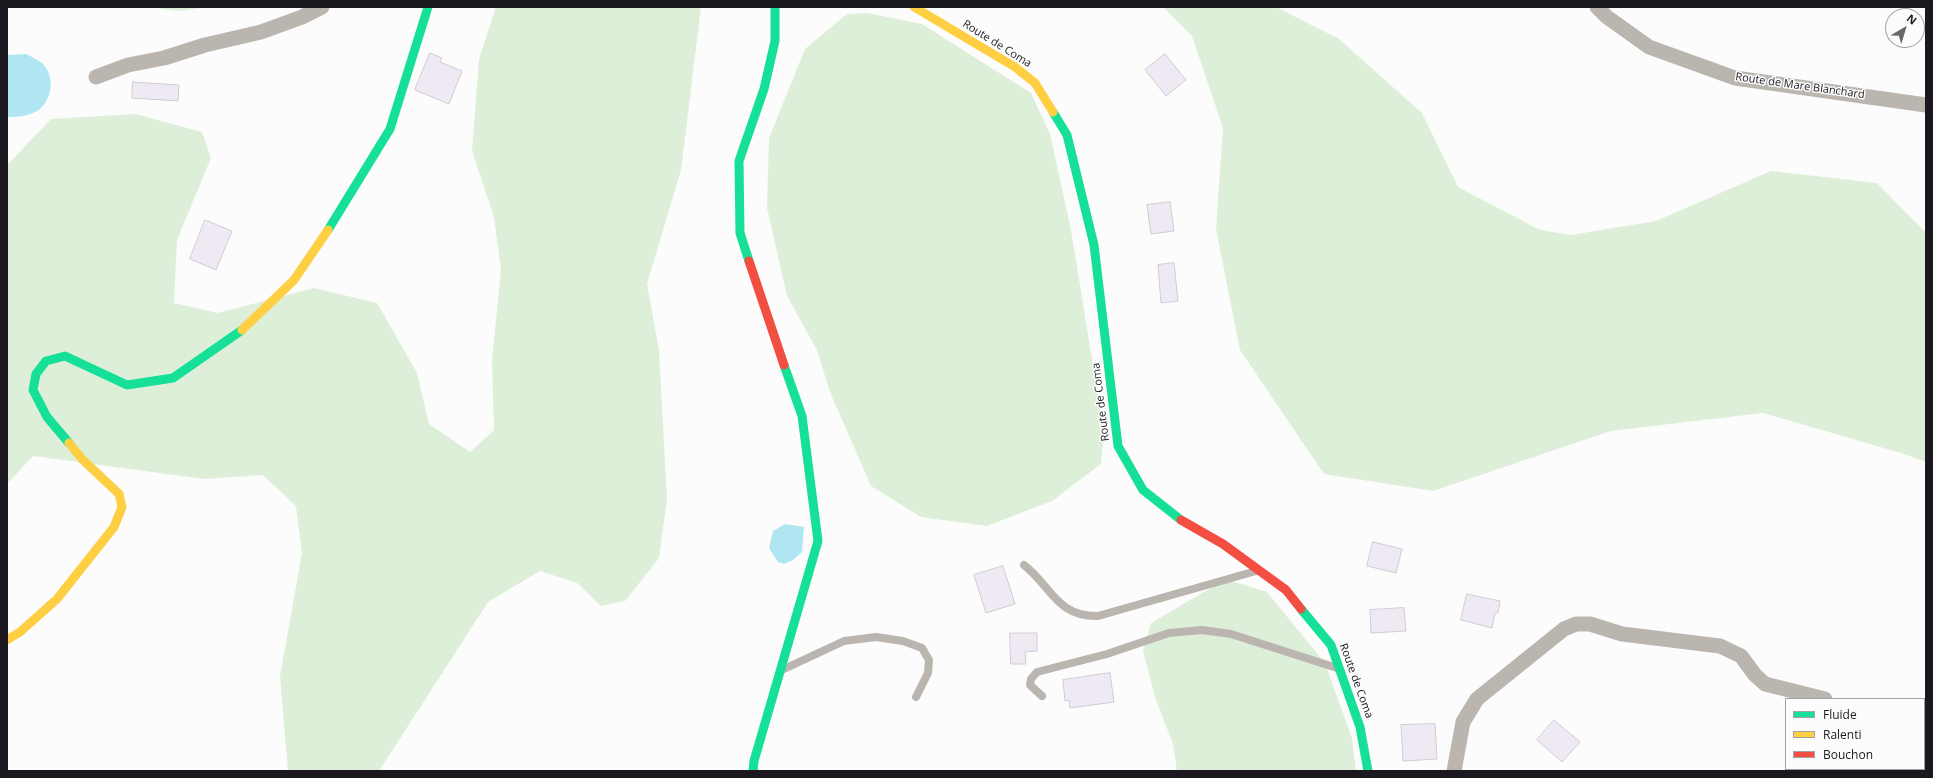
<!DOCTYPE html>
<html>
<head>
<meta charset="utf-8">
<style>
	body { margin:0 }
	#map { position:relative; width:1933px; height:778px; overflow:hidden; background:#fcfcfc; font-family:"Open Sans",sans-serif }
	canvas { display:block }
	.frame { position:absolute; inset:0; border:8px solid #1c1820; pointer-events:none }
	.legend { position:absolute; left:1785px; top:698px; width:140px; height:72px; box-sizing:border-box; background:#fcfcfc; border:1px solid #a2a1a4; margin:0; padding:5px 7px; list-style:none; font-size:12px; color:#1c1820 }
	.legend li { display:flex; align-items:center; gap:8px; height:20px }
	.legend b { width:20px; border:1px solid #a2a1a4 }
	.north { position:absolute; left:1885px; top:8px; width:40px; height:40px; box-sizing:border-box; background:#fcfcfc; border:1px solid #a2a1a4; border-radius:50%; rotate:38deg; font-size:11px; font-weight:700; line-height:16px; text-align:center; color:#1c1820 }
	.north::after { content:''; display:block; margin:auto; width:14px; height:18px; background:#6a686d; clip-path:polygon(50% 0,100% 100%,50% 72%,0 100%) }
</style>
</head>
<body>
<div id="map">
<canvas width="1933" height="778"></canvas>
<div class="frame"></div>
<ul class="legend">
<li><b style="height:5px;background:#16e098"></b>Fluide</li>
<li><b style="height:5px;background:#ffcf43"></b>Ralenti</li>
<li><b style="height:5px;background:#f24e42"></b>Bouchon</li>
</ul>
<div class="north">N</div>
</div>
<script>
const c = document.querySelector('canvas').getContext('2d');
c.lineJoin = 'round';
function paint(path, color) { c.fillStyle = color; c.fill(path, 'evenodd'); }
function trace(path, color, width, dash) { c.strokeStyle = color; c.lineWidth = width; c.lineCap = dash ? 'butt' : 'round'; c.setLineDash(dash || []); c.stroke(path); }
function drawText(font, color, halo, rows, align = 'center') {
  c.font = font + ' "Open Sans",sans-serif'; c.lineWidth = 3; c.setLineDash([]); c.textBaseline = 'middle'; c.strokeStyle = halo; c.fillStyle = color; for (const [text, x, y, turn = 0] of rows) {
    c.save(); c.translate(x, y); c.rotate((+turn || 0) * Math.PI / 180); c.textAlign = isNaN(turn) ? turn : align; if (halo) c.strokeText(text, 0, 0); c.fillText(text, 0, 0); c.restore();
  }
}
const green = new Path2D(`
	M148,7H210L179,11Z
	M496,7H701L681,170L647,284L659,350L667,499L659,558L625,601L601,606L577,583L540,571L488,602L379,771H288L280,676L302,553L296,506L263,475L204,479L33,456L7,484V165L51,119L136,114L202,132L211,158L177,240L174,303L218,313L314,288L377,303L417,373L429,424L470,452L494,430L492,359L501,270L494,217L472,151L479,59Z
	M1163,7H1276L1339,39L1422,113L1458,187L1540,230L1571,235L1656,221L1771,171L1877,183L1926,233V462L1901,453L1763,413L1611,431L1433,491L1324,474L1240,350L1216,229L1223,128L1192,36Z
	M867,13L922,24L1031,93L1050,134L1071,230L1104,433L1101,464L1052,501L987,526L921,517L871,486L830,392L817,350L787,296L767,208L769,138L805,49L847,14Z
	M1226,579L1267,592L1325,663L1352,738L1356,771H1177L1173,744L1155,697L1143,651L1151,623Z`);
const water = new Path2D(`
	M27,54C31,57 39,60 43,64C54,76 53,95 42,107C34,116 18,117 7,117V55Z
	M785,524L804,527L802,552L793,560L784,564L778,562L769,548L773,531Z`);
const building = new Path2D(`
	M430,53L442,58L440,62L462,71L449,104L415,90Z
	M1165,54L1186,80L1166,96L1145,70Z
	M133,82L179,85L178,101L132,98Z
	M1170,202L1174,231L1151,234L1147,205Z
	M205,220L232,231L216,270L190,259Z
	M1174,263L1178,301L1161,303L1158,265Z
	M1373,542L1402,549L1396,573L1367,566Z
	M1003,566L1015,604L986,613L974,575Z
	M1467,594L1500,601L1498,613H1495L1492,628L1461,620Z
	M1404,608L1406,631L1371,633L1370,610Z
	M1010,633H1037V651L1025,652L1026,664H1011Z
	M1110,673L1114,702L1070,708L1069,700L1065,701L1063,680Z
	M1554,720L1580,742L1562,762L1537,740Z
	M1435,724L1437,759L1403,761L1401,725Z`);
const lane = new Path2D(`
	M1024,565C1052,587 1057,617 1098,616L1256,571
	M784,669L844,641L876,637L903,641L922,648L929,660L928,673L916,697
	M1042,696L1030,685L1031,679L1037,672L1107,654L1169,633L1202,630L1231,634L1337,668`);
const street = new Path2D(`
	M1597,7L1607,17L1649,47L1735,78L1926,105
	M96,77L128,65L164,58L205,45L261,32L302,17L322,7
	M1454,771L1463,722L1477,699L1564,629L1576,624H1590L1622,634L1720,646L1741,656L1755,675L1765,684L1825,699`);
const fast = new Path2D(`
	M1053,112L1067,135L1094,245L1118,446L1143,490L1181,520
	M328,230L390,129L428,7
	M749,261L740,233L739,161L764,89L775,41V7
	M69,443L47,417L33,390L36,374L46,361L65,356L127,385L173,378L242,330
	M1301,609L1331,645L1360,727L1368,771
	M753,771L754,761L818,541L802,416L784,365`);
const slow = new Path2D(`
	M914,7L1015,67L1035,83L1053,112
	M242,330L294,280L328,230
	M7,640L20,632L57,599L114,527L122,507L119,494L82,459L69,443`);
const jam = new Path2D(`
	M749,261L784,365
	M1181,520L1223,544L1286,590L1301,609`);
const streetNames = [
	["Route de Coma",997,44,32],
	["Route de Mare Blanchard",1800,86,8],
	["Route de Coma",1101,402,-97],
	["Route de Coma",1356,681,70]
];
paint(green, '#deefd9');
paint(water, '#b0e6f1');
paint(building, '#efe9f4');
trace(building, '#cfccd1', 1);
trace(lane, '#bbb5af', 8);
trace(street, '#bbb5af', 15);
trace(fast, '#16e098', 9);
trace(slow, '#ffcf43', 9);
trace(jam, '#f24e42', 9);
drawText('11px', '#1c1820', '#fcfcfc', streetNames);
</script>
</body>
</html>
